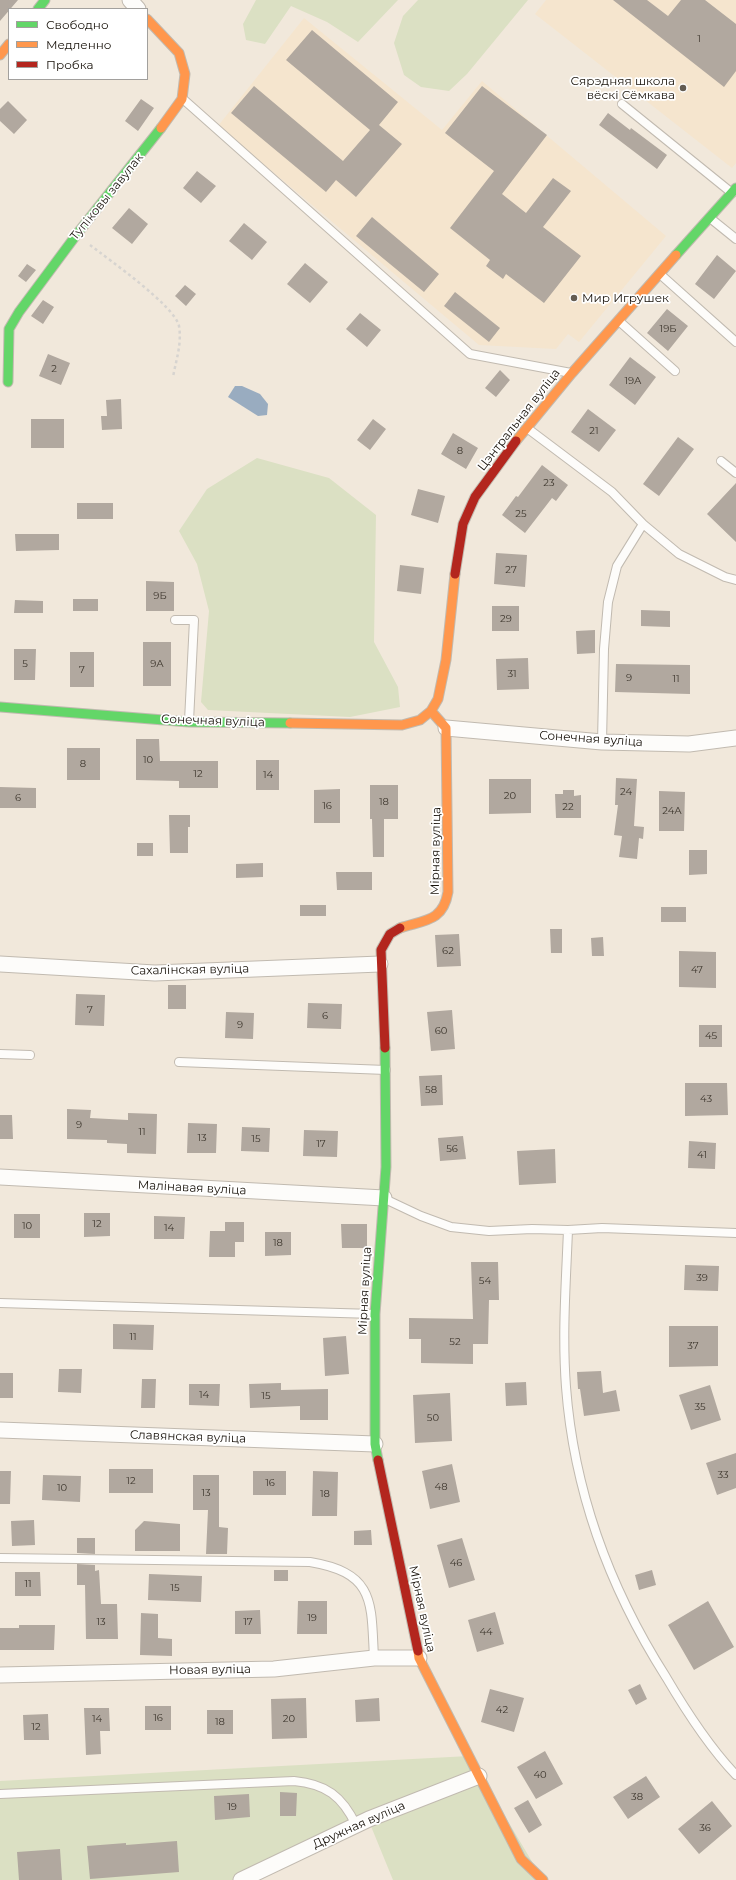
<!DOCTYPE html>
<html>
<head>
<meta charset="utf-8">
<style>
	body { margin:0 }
	#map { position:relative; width:736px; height:1880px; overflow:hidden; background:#f1e8db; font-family:Montserrat,sans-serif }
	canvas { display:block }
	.legend { position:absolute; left:8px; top:8px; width:140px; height:72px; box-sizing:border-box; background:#fff; border:1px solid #a2a09d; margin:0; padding:5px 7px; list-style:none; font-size:12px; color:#171109 }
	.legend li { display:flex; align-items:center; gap:8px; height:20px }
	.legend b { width:20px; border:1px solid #a2a09d }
</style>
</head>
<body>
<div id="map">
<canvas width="736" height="1880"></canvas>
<ul class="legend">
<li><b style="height:5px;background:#63d668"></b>Свободно</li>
<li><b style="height:5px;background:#ff974d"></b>Медленно</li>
<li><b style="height:5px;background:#b3261e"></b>Пробка</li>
</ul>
</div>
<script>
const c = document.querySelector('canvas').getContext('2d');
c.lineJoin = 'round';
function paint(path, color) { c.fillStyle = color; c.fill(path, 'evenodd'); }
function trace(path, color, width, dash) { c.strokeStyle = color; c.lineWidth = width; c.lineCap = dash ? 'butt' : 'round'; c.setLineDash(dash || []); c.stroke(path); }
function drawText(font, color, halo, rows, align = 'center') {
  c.font = font + ' Montserrat,sans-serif'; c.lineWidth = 3.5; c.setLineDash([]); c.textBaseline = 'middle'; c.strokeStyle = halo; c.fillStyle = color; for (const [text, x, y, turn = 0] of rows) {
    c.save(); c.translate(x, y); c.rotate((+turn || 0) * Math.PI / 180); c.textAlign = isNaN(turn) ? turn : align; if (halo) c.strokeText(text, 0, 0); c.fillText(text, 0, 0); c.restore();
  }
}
const built = new Path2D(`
	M546,0H736V163L732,168L535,14Z
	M304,18L442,130L482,81L666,236L579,342L568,334L556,349L479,345L218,126Z`);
const green = new Path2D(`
	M256,0H398L358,42L327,22L291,6L265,44L246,40L243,24Z
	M418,0H528L467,74L449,91L421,87L404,75L394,43L403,16Z
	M257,458L329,478L376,515L374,642L398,687L400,707L350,717L208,710L201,702L209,611L197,564L179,531L207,489Z
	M469,1756L543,1880H393L368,1819L241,1880H0V1781Z`);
const water = new Path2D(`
	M235,386H242L260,394L268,404L267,415L258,416L228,397Z`);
const building = new Path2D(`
	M0,0H18L0,21Z
	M613,0H647L668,16L681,0H705L736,24V71L724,87Z
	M312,30L398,102L379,125L402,144L356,197L336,180L326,192L231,113L254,86L343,161L370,130L286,60Z
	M482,86L547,135L502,194L526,213L553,178L571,191L543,227L581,256L544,303L506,274L503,279L486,266L490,260L450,228L494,171L445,133Z
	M141,99L154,108L138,131L125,121Z
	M8,101L27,120L14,134L0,121V109Z
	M608,113L630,130L631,128L667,155L657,169L599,125Z
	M197,171L216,186L201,203L183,188Z
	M129,208L148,224L132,244L112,228Z
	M372,217L439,274L424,292L356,236Z
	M244,223L267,242L252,260L229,241Z
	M717,255L736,271L714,299L695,284Z
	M305,263L328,282L310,303L287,284Z
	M27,264L36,270L26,282L18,276Z
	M185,285L196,294L186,306L175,296Z
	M455,292L500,328L489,342L444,306Z
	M43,300L54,307L43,324L31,316Z
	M667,309L688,326L668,351L647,333Z
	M360,313L381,330L367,347L346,329Z
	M48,354L70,363L61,385L39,376Z
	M630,357L656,377L635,405L609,385Z
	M500,370L510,380L496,397L485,388Z
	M121,399L122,429L102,430L101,416H107L106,400Z
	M588,409L616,430L599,452L571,432Z
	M31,419H64V448H31Z
	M373,419L386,429L370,450L357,440Z
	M453,433L478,448L466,469L441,454Z
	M678,437L694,449L659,496L643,484Z
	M542,465L568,485L556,501L552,498L525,533L502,515L516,496L518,497Z
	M736,483V542L707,514Z
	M418,489L445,496L438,523L411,515Z
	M77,503H113V519H77Z
	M15,534H59V550L16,551Z
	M496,553L527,555L525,587L494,584Z
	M400,565L424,568L421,594L397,591Z
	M146,581L174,582V611H146Z
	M73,599H98V611H73Z
	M15,600L43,601V613H14Z
	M492,606H519V631H492Z
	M641,610L670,611V627L641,626Z
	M595,630V653L577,654L576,631Z
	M143,642H171V686H143Z
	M14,649H36L35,680H14Z
	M70,652H94V687H70Z
	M528,658L529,689L497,690L496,659Z
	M616,664L690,665V694L615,692Z
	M136,739H159L160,761H218V788H179V781L136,780Z
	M67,748H100V780H67Z
	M256,760H279V790H256Z
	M616,778L637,779L634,826L644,827L643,839L639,838L637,859L619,857L622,836L614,835L618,805H615Z
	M489,779H531V813L489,814Z
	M370,785H398V819H384V857H373L372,819H370Z
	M0,787L36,788V808H0Z
	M340,789V823H314V790Z
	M563,790H574V796L581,795V818H556L555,794H563Z
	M659,791L685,792L684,831H659Z
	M169,815H190V827H188V853H170Z
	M137,843H153V856H137Z
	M689,850H707V874L689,875Z
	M263,863V877L236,878V864Z
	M336,872H372V890H337Z
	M300,905H326V916H300Z
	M661,907H686V922H661Z
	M550,929H562V953H551Z
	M459,934L461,966L437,967L435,935Z
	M603,937L604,956H592L591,938Z
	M679,951L716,952V988L679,987Z
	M168,985H186V1009H168Z
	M76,994L105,995L104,1026L75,1025Z
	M308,1003L342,1004L341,1029L307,1028Z
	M452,1010L455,1049L431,1051L427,1012Z
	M226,1012L254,1013L253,1039L225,1038Z
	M699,1025H722V1047H699Z
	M442,1075L443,1105L421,1106L419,1076Z
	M685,1083H727L728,1115L685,1116Z
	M67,1109L91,1110L90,1118L128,1120V1113L157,1114L156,1154L127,1153V1144L107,1143V1140L67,1139Z
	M0,1115H12L13,1139H0Z
	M188,1123L217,1124L216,1153H187Z
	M242,1127L270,1128L269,1152L241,1151Z
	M304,1130L338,1131L337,1157L303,1156Z
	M463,1136L466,1159L440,1161L438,1138Z
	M689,1141L716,1143L715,1169L688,1168Z
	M555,1149L556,1183L519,1185L517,1151Z
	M84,1213H110V1236L84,1237Z
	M14,1214H40V1238H14Z
	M154,1216L185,1217L184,1239H154Z
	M225,1222H244V1242H235V1257H209L210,1231H225Z
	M341,1224H367V1248H342Z
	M265,1232H291V1255L265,1256Z
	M471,1262H498L499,1300H489L488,1344H473V1364L421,1363V1339H409V1318L473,1319Z
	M685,1265L719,1266L718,1291L684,1290Z
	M113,1324L154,1325L153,1350L113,1349Z
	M669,1326H718V1366L669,1367Z
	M346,1336L349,1374L325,1376L323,1338Z
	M59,1369H82L81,1393L58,1392Z
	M601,1371L603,1393L616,1390L620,1411L584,1416L580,1389H578L577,1372Z
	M0,1373H13V1398H0Z
	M142,1379H156L155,1408H141Z
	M526,1382L527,1405L506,1406L505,1383Z
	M281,1383V1390L328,1389V1420H300V1406L250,1408L249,1384Z
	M189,1384H220L219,1406L189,1405Z
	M710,1385L721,1420L691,1430L679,1395Z
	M450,1393L452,1441L415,1443L413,1395Z
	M736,1453V1488L717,1495L706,1463Z
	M452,1464L460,1502L430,1509L422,1471Z
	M109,1469H153V1493H109Z
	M0,1471H11L10,1504H0Z
	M253,1471H286V1495H253Z
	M313,1471L338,1472L337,1516H312Z
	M43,1475L81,1476L80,1502L42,1500Z
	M193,1475H219V1527L228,1528L227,1554H206L208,1510H193Z
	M34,1520L35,1545L12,1546L11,1521Z
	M144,1521L180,1524V1551H135V1530Z
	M371,1530L372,1545H354V1531Z
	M77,1538H95V1554L77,1553Z
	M462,1538L475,1580L449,1588L437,1545Z
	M77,1564L95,1565V1571L99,1570L101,1604H117L118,1639H86L85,1585H77Z
	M274,1570H288V1581H274Z
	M652,1570L656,1585L639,1590L635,1575Z
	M15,1572H40L41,1596H15Z
	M149,1574L202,1576L201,1602L148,1600Z
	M298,1601H327V1634H297Z
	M708,1601L734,1647L694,1670L668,1625Z
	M260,1610L261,1634H235V1611Z
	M495,1612L504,1644L477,1652L468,1620Z
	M141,1613L158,1614V1638L172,1639V1656L140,1655Z
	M19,1625H55L54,1650H0V1628H19Z
	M640,1684L647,1699L636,1705L628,1690Z
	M490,1689L524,1698L514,1732L481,1722Z
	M306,1698L307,1738L272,1739L271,1699Z
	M379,1698L380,1721L356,1722L355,1700Z
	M145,1706H171V1730H145Z
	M84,1708H109L110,1731H100L101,1754L86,1755Z
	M207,1710H233V1734H207Z
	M48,1714L49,1740H24L23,1715Z
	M545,1751L563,1784L536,1799L517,1767Z
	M646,1776L660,1797L628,1819L613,1797Z
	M280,1792L297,1793L296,1816H280Z
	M249,1794L250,1817L215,1820L214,1796Z
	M528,1800L542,1825L529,1833L514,1808Z
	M712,1801L732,1826L699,1854L678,1829Z
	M177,1841L179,1872L90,1879L87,1846L126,1843V1845Z
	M60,1849L62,1880H19L17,1852Z`);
const path = new Path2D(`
	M90,245C108,259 175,306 179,326C182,344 176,360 173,377`);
const lane = new Path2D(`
	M183,99L470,354L571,373
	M622,104L732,193
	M710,218L736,239
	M661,275L736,342
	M619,321L675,371
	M527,428L612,492L643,524L679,554L725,577L736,580
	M721,461L736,473
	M175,620H194L189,721
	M602,742L604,649L608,602L617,566L643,524
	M0,1054L30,1055
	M179,1062L386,1070
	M385,1199L421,1216L451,1227L489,1231L532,1229L568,1230L602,1228L736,1233
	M568,1230C566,1282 562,1334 566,1387C574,1492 610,1589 666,1677C686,1711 709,1747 736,1775
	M0,1303L374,1314
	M0,1558L310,1562C376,1573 371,1603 374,1658
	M0,1794L294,1781C326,1784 342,1796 356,1825`);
const street = new Path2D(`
	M130,0L138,9
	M446,728L602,742L689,744L736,738
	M0,964L155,973L380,964
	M0,1177L384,1198
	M0,1430L375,1444
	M0,1675L274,1669L374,1658H419
	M241,1880L369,1819L479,1776`);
const fast = new Path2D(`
	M38,9L45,0
	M676,255L736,188
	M8,382L9,329L19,312L77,234L161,128
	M0,707L189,722L290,723
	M378,1460L375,1444V1314L386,1167L385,1048`);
const slow = new Path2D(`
	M147,19L179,53L185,74L182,99L161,128
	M0,55L9,44
	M516,441L572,373L676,255
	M290,723L402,725L420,720L431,711L438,699L446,660L455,574
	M400,928C424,920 443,922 448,892L446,728L431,711
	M418,1651L419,1658L521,1859L543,1880`);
const jam = new Path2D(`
	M455,574L463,524L475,497L516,441
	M385,1048L381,950L390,934L400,928
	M378,1460L418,1651`);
const markers = [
	[683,88,4,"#635c52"],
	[574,298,4,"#635c52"]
];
const numberNames = [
	["1",699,39],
	["19Б",668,329],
	["2",54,369],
	["19А",633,381],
	["21",594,431],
	["8",460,451],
	["23",549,483],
	["25",521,514],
	["27",511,570],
	["9Б",160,596],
	["29",506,619],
	["5",25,664],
	["9А",157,664],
	["7",82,670],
	["31",512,674],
	["9",629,678],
	["11",676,679],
	["10",148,760],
	["8",83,764],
	["12",198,774],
	["14",268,775],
	["24",626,792],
	["20",510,796],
	["6",18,798],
	["18",384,802],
	["16",327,806],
	["22",568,807],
	["24А",672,811],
	["62",448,951],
	["47",697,970],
	["7",90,1010],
	["6",325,1016],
	["9",240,1025],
	["60",441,1031],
	["45",711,1036],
	["58",431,1090],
	["43",706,1099],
	["9",79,1125],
	["11",142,1132],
	["13",202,1138],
	["15",256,1139],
	["17",321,1144],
	["56",452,1149],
	["41",702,1155],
	["12",97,1224],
	["10",27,1226],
	["14",169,1228],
	["18",278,1243],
	["39",702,1278],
	["54",485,1281],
	["11",133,1337],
	["52",455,1342],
	["37",693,1346],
	["14",204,1395],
	["15",266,1396],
	["35",700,1407],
	["50",433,1418],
	["33",723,1475],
	["12",131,1481],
	["16",270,1483],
	["48",441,1487],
	["10",62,1488],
	["13",206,1493],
	["18",325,1494],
	["46",456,1563],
	["11",28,1584],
	["15",175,1588],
	["19",312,1618],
	["13",101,1622],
	["17",248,1622],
	["44",486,1632],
	["42",502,1710],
	["16",158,1718],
	["14",97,1719],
	["20",289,1719],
	["18",220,1722],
	["12",36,1727],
	["40",540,1775],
	["38",637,1797],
	["19",232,1807],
	["36",705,1828]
];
const poiNames = [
	["Сярэдняя школа",675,81],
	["вёскі Сёмкава",675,95],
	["Мир Игрушек",582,298,"left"]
];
const streetNames = [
	["Тупіковы завулак",107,197,-51],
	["Цэнтральная вуліца",519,420,-52],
	["Сонечная вуліца",213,721,2],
	["Сонечная вуліца",591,739,4],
	["Мірная вуліца",436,851,-89],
	["Сахалінская вуліца",190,970,-1],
	["Малінавая вуліца",192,1188,3],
	["Мірная вуліца",365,1291,-87],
	["Славянская вуліца",188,1437,2],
	["Мірная вуліца",422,1609,78],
	["Новая вуліца",210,1670,-1],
	["Дружная вуліца",359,1825,-24]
];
paint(built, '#f5e5ce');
paint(green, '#dbe0c3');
paint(water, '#99acc0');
paint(building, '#b1a89f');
trace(lane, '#c1bab0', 10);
trace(street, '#c1bab0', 17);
trace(fast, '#c1bab0', 11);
trace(slow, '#c1bab0', 11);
trace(jam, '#c1bab0', 11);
trace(path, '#d7d4d0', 2.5, [3, 3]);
trace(lane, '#fdfcfa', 8);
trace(street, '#fdfcfa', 15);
trace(fast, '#63d668', 9);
trace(slow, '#ff974d', 9);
trace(jam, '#b3261e', 9);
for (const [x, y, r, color] of markers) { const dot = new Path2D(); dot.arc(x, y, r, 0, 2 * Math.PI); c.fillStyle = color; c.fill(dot); trace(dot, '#fff', 1.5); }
drawText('10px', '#3e372e', null, numberNames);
drawText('12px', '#171109', '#fff', poiNames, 'right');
drawText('12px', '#171109', '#fff', streetNames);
</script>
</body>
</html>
